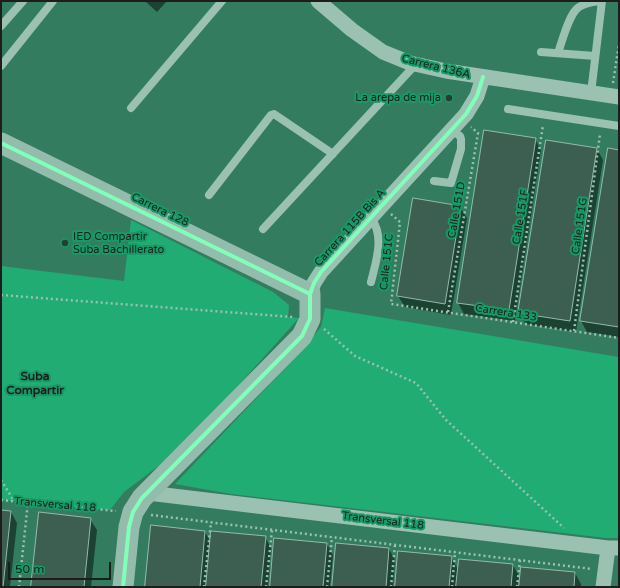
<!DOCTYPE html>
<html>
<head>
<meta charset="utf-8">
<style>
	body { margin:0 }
	#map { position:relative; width:620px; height:588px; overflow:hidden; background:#347c60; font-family:"Varela Round",sans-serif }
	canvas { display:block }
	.frame { position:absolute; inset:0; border:2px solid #1d1d1d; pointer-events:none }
	.scale { position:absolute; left:8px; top:562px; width:103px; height:18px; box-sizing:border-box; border:2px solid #1d1d1d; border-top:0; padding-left:5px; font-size:12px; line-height:14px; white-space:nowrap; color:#1d1d1d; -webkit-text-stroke:3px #169a66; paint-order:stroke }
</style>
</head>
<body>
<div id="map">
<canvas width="620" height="588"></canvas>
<div class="frame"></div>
<div class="scale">50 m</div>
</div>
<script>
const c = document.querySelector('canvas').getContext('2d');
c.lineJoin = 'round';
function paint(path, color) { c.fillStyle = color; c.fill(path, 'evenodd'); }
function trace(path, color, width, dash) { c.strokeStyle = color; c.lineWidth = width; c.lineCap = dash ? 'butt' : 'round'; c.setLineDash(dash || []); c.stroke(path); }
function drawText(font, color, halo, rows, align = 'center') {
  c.font = font + ' "Varela Round",sans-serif'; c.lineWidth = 4; c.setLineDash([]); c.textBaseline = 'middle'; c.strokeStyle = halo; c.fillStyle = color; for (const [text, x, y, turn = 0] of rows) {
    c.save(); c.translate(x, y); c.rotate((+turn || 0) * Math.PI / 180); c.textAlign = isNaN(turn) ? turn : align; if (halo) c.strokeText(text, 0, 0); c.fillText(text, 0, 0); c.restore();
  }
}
const green = new Path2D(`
	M131,220L273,292L289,305L288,317L299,318L181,449L124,492L110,510L1,500V266L124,281Z
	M325,308L619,357V538H606L231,494L175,484L288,365L310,340L321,327Z`);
const shadow = new Path2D(`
	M145,1H167L157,12Z
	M535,139L541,150L515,321L464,314L458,303Z
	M597,149L603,160L576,332L526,324L519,313Z
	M619,151V337L587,332L581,321Z
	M460,207L467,218L451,315L405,307L398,296Z
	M1,511L11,512L17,523L10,587H1Z
	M90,519L97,530L91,587H32Z
	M205,532L211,543L265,537L271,548L268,587H146Z
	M327,544L333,555L330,587H271Z
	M389,549L395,560L393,587H333Z
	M451,557L459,571L513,565L519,576L518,587H396Z
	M575,573L581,584V587H520Z`);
const building = new Path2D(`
	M484,130L536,138L509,310L457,303Z
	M546,140L597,148L570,321L518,313Z
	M608,148L619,150V327L580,321Z
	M413,198L461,206L445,304L397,296Z
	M1,510L11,511L3,587H1Z
	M39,512L91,518L84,587H31Z
	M151,525L205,531L200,587H145Z
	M211,531L266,536L261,587H206Z
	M274,538L327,543L323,587H270Z
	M336,543L389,548L386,587H332Z
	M398,551L452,556L449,587H395Z
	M459,559L513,564L511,587H456Z
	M521,567L575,572L574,587H519Z`);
const path = new Path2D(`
	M613,83L619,44
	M391,214L400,222L391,304L619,338
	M1,295L293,317
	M448,312L478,133L471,127
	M513,322L543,125
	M324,329L355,356L416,383L446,420L564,528
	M574,331L600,134
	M1,480L14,501
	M1,500L116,511
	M151,515L592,569
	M19,587L28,502
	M204,587L211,522
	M266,587L272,530
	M327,587L332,537
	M391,587L395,545
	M452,587L455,552
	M517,587L520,560`);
const lane = new Path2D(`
	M1,26L23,1
	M541,52L595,56
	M558,53C562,42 569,13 579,7C585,3 593,2 600,1
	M1,66L53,1
	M591,93L602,1
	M131,108L222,1
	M508,109L619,126
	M434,181L451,183L461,149V139L460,136L451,130
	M209,195L271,115L274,114L333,154
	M263,229L416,64
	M371,282C376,262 385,236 371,218`);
const street = new Path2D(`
	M318,1L352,30L383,52L410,63L446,71L619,97
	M310,294L314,283L321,272L466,114L477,96L483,77
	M148,493L608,548H619
	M603,587L608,548`);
const secondary = new Path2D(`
	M1,143L310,294V319L302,336L142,498L133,512L129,527L123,587`);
const cycleway = new Path2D(`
	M1,143L310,294
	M123,587L129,527L133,512L142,498L302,336L310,319V294L314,283L321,272L466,114L477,96L483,77`);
const markers = [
	[449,98,4,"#253e34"],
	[65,243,4,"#253e34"]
];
const streetNames = [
	["Carrera 136A",436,67,14],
	["Carrera 128",160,210,26],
	["Calle 151D",457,210,-80],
	["Calle 151F",521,217,-81],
	["Calle 151G",580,226,-82],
	["Carrera 115B Bis A",350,228,-48],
	["Calle 151C",387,262,-84],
	["Carrera 133",506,313,9],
	["Transversal 118",55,505,5],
	["Transversal 118",383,521,7]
];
const poiNames = [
	["La arepa de mija",441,98],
	["IED Compartir",73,237,"left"],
	["Suba Bachillerato",73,250,"left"]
];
const neighbourhoodNames = [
	["Suba",35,377],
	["Compartir",35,391]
];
paint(green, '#21ac74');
paint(shadow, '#0007');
paint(building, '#3c5f51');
trace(building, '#93bbab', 1);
trace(path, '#9bc1b2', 2.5, [2, 3]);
trace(lane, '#9bc1b2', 8);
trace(street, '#9bc1b2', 15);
trace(secondary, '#94bcac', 21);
trace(cycleway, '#80ffba', 4);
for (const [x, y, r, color] of markers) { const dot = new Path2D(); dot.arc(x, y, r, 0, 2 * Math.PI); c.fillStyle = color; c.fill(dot); trace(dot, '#169a66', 1.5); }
drawText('11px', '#1d1d1d', '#169a66', streetNames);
drawText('11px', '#1d1d1d', '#169a66', poiNames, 'right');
drawText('bold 12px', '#1d1d1d', '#169a66', neighbourhoodNames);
</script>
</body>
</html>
